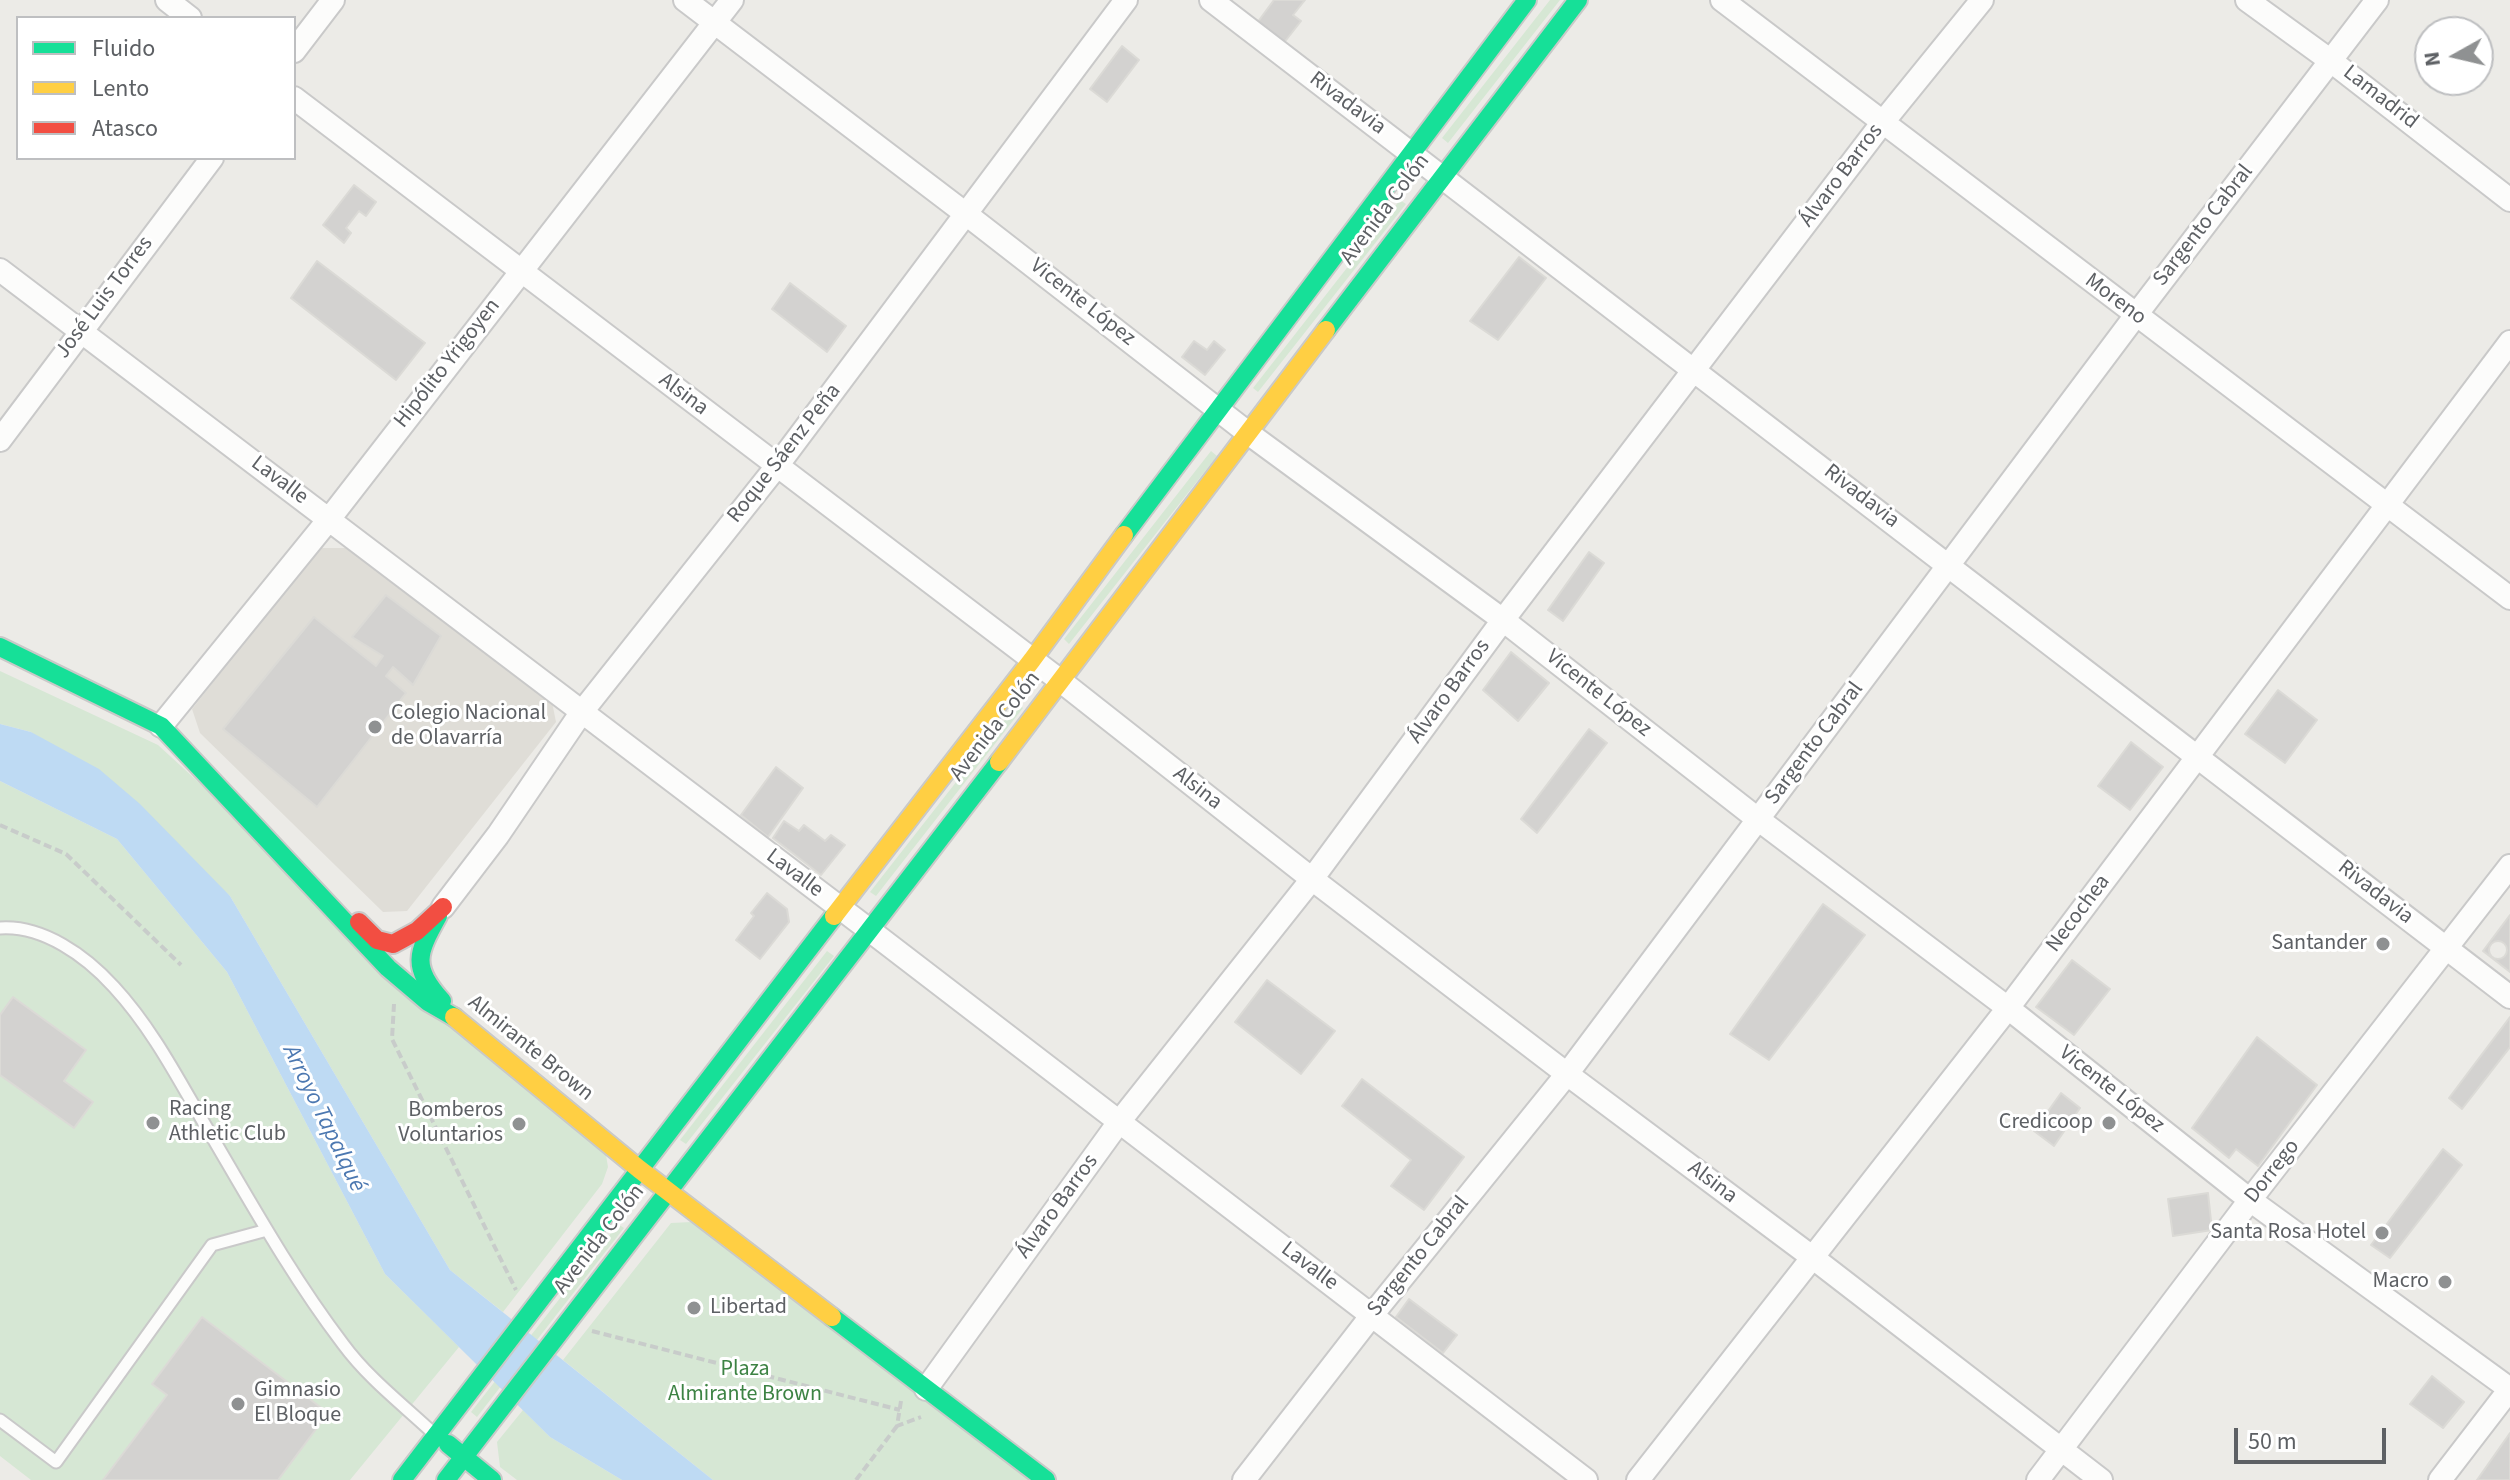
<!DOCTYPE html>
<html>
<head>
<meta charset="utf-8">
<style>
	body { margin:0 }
	#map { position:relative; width:2510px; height:1480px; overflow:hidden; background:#ecebe7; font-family:"Source Sans 3",sans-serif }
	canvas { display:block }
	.legend { position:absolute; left:16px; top:16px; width:280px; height:144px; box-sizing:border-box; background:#fff; border:2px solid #bebfc1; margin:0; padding:10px 14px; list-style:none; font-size:24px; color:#5d6064 }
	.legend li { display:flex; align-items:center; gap:16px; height:40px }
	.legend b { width:40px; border:2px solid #bebfc1 }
	.north { position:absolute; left:2414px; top:16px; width:80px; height:80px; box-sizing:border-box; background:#fff; border:2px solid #bebfc1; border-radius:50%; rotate:262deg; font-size:22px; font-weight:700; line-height:32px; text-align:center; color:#5d6064 }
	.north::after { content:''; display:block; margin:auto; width:28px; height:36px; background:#8f9192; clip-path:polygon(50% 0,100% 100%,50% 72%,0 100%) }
	.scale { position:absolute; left:2234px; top:1428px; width:152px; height:36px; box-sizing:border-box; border:4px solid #5d6064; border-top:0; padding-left:10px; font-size:24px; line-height:28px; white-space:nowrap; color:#5d6064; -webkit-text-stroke:6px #fff; paint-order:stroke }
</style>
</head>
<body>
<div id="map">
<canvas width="2510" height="1480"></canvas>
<ul class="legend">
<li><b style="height:10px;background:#16e098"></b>Fluido</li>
<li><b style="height:10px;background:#ffcf43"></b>Lento</li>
<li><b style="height:10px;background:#f24e42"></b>Atasco</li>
</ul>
<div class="north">N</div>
<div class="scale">50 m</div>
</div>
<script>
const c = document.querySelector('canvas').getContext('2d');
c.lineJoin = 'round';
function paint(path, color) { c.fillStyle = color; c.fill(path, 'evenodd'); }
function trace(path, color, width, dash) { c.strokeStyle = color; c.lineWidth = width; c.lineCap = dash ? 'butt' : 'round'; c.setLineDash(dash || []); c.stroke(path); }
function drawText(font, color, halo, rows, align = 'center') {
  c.font = font + ' "Source Sans 3",sans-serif'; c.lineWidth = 6; c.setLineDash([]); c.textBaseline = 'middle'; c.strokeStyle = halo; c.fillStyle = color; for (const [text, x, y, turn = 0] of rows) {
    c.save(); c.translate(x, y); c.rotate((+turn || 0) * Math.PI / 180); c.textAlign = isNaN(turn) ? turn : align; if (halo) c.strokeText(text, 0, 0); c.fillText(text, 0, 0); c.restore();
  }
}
const education = new Path2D(`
	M318,548H349L552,702L556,722L407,911L383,912L200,733L192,709Z`);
const green = new Path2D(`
	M1550,0H1560L1448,143L1442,138Z
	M1400,200L1406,204L1258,392L1253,388Z
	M1211,451L1217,456L1069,644L1064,639Z
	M0,671L158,745L606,1155L608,1167L602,1184L503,1312L450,1270L230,896L31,732L0,724Z
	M1018,703L1023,708L876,896L870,892Z
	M0,781L117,839L227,972L385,1274L459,1347L350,1480H31L0,1456Z
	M827,951L834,956L686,1144L680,1140Z
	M692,1222L1030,1480H713L563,1360L671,1223Z
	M618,1224L624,1228L477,1417L471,1412Z
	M523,1410L550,1437L622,1480H517L500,1467L497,1442Z`);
const water = new Path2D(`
	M0,724L31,732L99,769L140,804L230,896L450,1270L713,1480H622L550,1437L385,1274L227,972L117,839L0,781Z`);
const building = new Path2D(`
	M1274,0H1305L1293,15L1301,21L1283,44L1257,23Z
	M1122,46L1139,60L1107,102L1090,89Z
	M354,185L376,202L366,216L359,211L346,228L351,233L344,243L323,225Z
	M1519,257L1546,278L1498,340L1470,321Z
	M317,261L425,343L396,380L291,298Z
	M790,283L846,326L827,352L772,309Z
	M1194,341L1207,350L1214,341L1225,350L1205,375L1182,357Z
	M1589,552L1604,563L1563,621L1548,610Z
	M386,595L441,636L413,685L393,667L386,676L406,693L317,807L223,729L314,617L376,666L383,656L352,637Z
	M1511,652L1549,683L1518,721L1483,690Z
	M2278,690L2317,720L2285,763L2245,734Z
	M1589,729L1607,743L1537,833L1521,819Z
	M2131,742L2163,767L2130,810L2098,786Z
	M776,767L803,788L768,837L741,815Z
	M784,821L799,831L804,825L825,841L831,835L845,845L821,875L773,838Z
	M767,893L787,909L789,922L760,959L736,940L754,916L751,913Z
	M1823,904L1865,935L1769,1060L1730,1034Z
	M2510,915V972L2483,951Z
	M2489 950a9 9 0 1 1 18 0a9 9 0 1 1-18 0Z
	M2072,960L2110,989L2074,1035L2036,1007Z
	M1267,980L1335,1031L1301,1074L1235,1022Z
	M13,997L86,1050L64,1081L93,1102L74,1128L0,1075V1015Z
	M2510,1017V1047L2462,1109L2449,1098Z
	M2257,1037L2317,1085L2258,1166L2236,1149L2229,1158L2192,1128Z
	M1362,1079L1464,1157L1424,1210L1391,1186L1411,1160L1342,1106Z
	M2061,1093L2080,1108L2054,1146L2034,1131Z
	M2443,1149L2462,1165L2390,1258L2371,1245Z
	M2208,1193L2212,1230L2173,1236L2168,1199Z
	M1409,1299L1457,1335L1443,1353L1396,1317Z
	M202,1317L328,1413L278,1480H103L167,1395L152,1384Z
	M2432,1376L2464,1402L2443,1428L2410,1404Z
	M2510,1433V1480H2477Z`);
const path = new Path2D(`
	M0,825L66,854L181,965
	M394,1004L392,1039L516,1290
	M592,1331L900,1410
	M901,1401L897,1426L921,1417
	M856,1480L897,1426`);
const lane = new Path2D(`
	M0,928C43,925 86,956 114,987C150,1026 175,1073 201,1118C246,1194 289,1273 343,1344C368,1378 402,1404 433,1433
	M0,1420L56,1462L212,1245L267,1230`);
const street = new Path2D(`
	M167,0L190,18
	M685,0L966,214L1248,433L1503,620L1759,820L2008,1008L2250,1200L2510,1389
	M1211,0L2510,997
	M1722,0L2510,598
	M2247,0L2331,61L2510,200
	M294,51L333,0
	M294,98L1062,682L1312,879L1567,1074L1812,1257L2101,1480
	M0,270L868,929L1586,1480
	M0,440L212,158
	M161,726L330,518L732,0
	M443,907L498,835L581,713L777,466L1126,0
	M926,1389L1119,1122L1312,879L1503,620L1883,122L1982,0
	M1244,1480L1372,1315L1567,1074L2136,315L2377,0
	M1638,1480L2008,1008L2510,342
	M2038,1480L2250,1200L2510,866
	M2440,1480L2510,1389`);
const fast = new Path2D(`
	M1326,330L1578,0
	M1124,535L1527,0
	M0,647L161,726L388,968L428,1002L454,1017
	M438,916C417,954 411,966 442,1001
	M832,1317L1046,1480
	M448,1444L492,1480
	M402,1480L834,916
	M446,1480L999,762`);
const slow = new Path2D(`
	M999,762L1326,330
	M834,916L1032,660L1124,535
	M454,1017L639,1169L832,1317`);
const jam = new Path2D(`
	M359,922L377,940L393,944L417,931L443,907`);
const markers = [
	[375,727,8,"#8f9192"],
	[2383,944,8,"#8f9192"],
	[153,1123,8,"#8f9192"],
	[2109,1123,8,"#8f9192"],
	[519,1124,8,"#8f9192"],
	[2382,1233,8,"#8f9192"],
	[2445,1282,8,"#8f9192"],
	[694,1308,8,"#8f9192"],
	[238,1404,8,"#8f9192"]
];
const streetNames = [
	["Lamadrid",2380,98,38],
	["Rivadavia",1347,104,37],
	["Álvaro Barros",1842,176,-53],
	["Avenida Colón",1386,210,-53],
	["Sargento Cabral",2204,226,-52],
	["José Luis Torres",105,298,-53],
	["Moreno",2115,300,37],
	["Vicente López",1082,303,38],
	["Hipólito Yrigoyen",448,364,-52],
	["Alsina",683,395,37],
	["Roque Sáenz Peña",785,454,-52],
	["Lavalle",279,481,37],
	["Rivadavia",1861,497,38],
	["Álvaro Barros",1450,692,-54],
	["Vicente López",1598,694,38],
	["Avenida Colón",996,727,-52],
	["Sargento Cabral",1815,744,-53],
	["Alsina",1197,789,38],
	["Lavalle",794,874,37],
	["Rivadavia",2375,893,38],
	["Necochea",2079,914,-53],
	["Almirante Brown",530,1049,39],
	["Vicente López",2111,1090,38],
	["Dorrego",2273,1172,-52],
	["Alsina",1712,1183,37],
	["Álvaro Barros",1058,1207,-54],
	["Avenida Colón",600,1240,-52],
	["Sargento Cabral",1419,1257,-51],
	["Lavalle",1309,1267,37]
];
const poiNames = [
	["Colegio Nacional",391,714,"left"],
	["de Olavarría",391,739,"left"],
	["Santander",2367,944],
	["Racing",169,1110,"left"],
	["Athletic Club",169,1135,"left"],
	["Bomberos",503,1111],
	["Voluntarios",503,1136],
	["Credicoop",2093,1123],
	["Santa Rosa Hotel",2366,1233],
	["Macro",2429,1282],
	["Libertad",710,1308,"left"],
	["Gimnasio",254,1391,"left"],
	["El Bloque",254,1416,"left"]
];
const parkNames = [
	["Plaza",745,1370],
	["Almirante Brown",745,1395]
];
const waterNames = [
	["Arroyo Tapalqué",323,1119,64]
];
paint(education, '#dfddd7');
paint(green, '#d6e7d4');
paint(water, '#bedaf3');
paint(building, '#d3d2d0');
trace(building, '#dbdad6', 2);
trace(lane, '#c9c9c9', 15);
trace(street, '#c9c9c9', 26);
trace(fast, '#c9c9c8', 22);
trace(slow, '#c9c9c8', 22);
trace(jam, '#c9c9c8', 22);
trace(path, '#c8ccca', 4, [8, 4]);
trace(lane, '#fcfcfb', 11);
trace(street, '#fcfcfb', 22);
trace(fast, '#16e098', 18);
trace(slow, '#ffcf43', 18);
trace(jam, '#f24e42', 18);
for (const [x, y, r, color] of markers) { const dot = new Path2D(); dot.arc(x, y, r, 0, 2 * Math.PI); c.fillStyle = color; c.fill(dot); trace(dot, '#fff', 3); }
drawText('22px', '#5d6064', '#fff', streetNames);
drawText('22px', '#5d6064', '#fff', poiNames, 'right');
drawText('22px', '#3d8344', '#fff', parkNames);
drawText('italic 24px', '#4c78b1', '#fff', waterNames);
</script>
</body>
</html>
